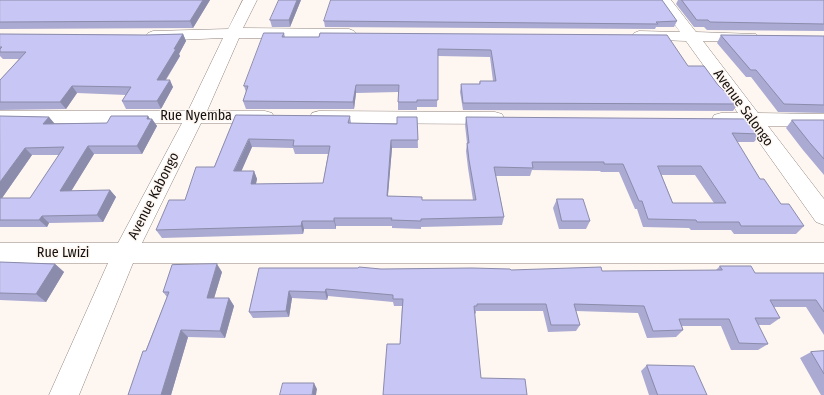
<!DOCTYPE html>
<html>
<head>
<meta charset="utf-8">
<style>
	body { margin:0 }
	canvas { display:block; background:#fef6f1 }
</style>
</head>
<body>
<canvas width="824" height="395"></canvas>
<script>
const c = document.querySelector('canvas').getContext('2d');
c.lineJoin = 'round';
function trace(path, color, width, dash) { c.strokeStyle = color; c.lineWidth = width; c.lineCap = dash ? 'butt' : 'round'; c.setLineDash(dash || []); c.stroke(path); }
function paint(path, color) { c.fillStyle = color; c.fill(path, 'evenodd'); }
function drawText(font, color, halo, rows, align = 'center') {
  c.font = font + ' "Fira Sans Condensed",sans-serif'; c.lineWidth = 3; c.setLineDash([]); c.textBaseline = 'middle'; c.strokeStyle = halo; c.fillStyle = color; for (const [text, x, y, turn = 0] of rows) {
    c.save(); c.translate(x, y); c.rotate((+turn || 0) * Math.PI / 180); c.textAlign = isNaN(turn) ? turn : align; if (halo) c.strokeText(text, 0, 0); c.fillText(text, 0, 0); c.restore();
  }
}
const minor = new Path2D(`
	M243,0H257L243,28L349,29L354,31L357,34L354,37L349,39L239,38L207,111H265L272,113L274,117L272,121L265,123H201L142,243H824V263H133L79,395H49L108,263H0V243H118L182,123H0V111H188L223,38L153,41L148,39L145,36L148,33L153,31L228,29Z
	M657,0H671L696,32L756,34L759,37L756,40L751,42L703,41L758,113L824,114V126H768L824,199V225L816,222L747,125H721L714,123L712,119L714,115L721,113H738L686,41L634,39L631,36L634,33L639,31L680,32Z
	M319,111L495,112L502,114L504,118L502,122L495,124L319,123L312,121L310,117L312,113Z`);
const wall = new Path2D(`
	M0,0H210L193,28L0,29Z
	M301,0L290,27H272L270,20Z
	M678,0H824V31L707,30L704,27H694L676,4Z
	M324,21H677L674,27H656L655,29L325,27Z
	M284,33L285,37H319L320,33L688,66L718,85L738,104L733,111L463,110L460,92L461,84H479L480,81H493L490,57L438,56L437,107H417V110H398V92L356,93L354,109H246L243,101L246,92L244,86Z
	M0,34L146,35L183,34L186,41L179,54L180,56L166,80L173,87L161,109H126L122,101L126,95L77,93L66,109L0,110V80L19,59H3L0,56Z
	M721,35L824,36V113L778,112L751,77H746L717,43Z
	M236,115L350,116L351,123L397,124L417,117L418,148H392L388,196L422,200H473L468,168L466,151L467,143L465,125L466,117L761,134L754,142H737L760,179L781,204L804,226L796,234H734L731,230H691L689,228L643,227L637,209H635L619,172H601L600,171L532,170L530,176H496L504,217L502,225L421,227V229L392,228V226H336V229H304L303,234L162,238L156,230L185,200L214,167ZM252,147L293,148L295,154H328L323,183L256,184L257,179L254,171H241ZM661,175H695L714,203H673Z
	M0,116L49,117L54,124L107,123L148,116L150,119H152L157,126L142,154H94L71,191L110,190L116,197L103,222L49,223L47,227H0ZM32,155H59L30,198H2Z
	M792,120H824V175L803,150L786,128Z
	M557,199L590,221L586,229H559L553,208Z
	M0,262L55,264L64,272L46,302L0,300Z
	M720,266L755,273H824V335L806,307H774L780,318L770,325H758L768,344L758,350H731L721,326H682L683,330L676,337L647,338L638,313L576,311L580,325L576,331L548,332L543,311H476V313L383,395L400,344L402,306H394L393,302L328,296L327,300L292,298L289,317L253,318L249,312L259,268L602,271L716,270Z
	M222,272L214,298H229L234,306L225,338L188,337L171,395H128L167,297L163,292Z
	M824,351V395H821L800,358L811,352Z
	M647,365L707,395H649L641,371Z`);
const shadedWall = new Path2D(`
	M203,0H210L193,28L190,21Z
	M297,0H301L290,27L289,20Z
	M183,34L186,41L179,54L180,56L161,87L157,80L174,49Z
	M170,80L173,87L161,109L157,101Z
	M356,85V93L354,109L353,102Z
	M72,86L77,93L66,109L60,102Z
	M148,116L151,121L152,119L157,126L142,154L137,146L147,119Z
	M49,117L55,124H43Z
	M249,139L252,147L238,179L234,171Z
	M391,140L392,148L387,205V196Z
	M88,146L94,154L67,198L60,191Z
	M25,148L32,155L0,201V182Z
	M254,171L257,179L254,192L251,184Z
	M110,190L116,197L103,222L97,215Z
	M42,216L49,223L47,227L39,220Z
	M334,218L336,226V229L334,221Z
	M302,221L304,229L303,234L301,226Z
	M55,264L64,272L46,302L36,294Z
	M217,264L222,272L212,305L207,298Z
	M326,289L328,296L327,300L325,292Z
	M289,291L292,298L289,317L286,311Z
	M229,298L234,306L225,338L220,331Z
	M181,330L188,337L171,395H161Z
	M314,383L317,389L316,395H312Z`);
const building = new Path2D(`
	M0,0H203L190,21L0,22Z
	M279,0H297L289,20H270Z
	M331,0H662L677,21L656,22L658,24L324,21Z
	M682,0H824V24L710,22L708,20H697Z
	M264,33H284L282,37H319L320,33L667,35L688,66H704L718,85L723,90H728L738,104L463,103L461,84H480V81H496L491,50L438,49V100H417V102H398L399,85H356L353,102L243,101L248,86H244Z
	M0,34L146,35L183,34L174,49H176L157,80H170L157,101H122L131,87L72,86L60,102H0V80L26,52H0V49L2,47H0Z
	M721,35L824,36V105L784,104L756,70H751Z
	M236,115L350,116L348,123L397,124V117H417L418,140H391L387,196L422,197V200H476L469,160L467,143H469L466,117L750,119L761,134L732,133L760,179H764L781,204H789L804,226H741L739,222H697L696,220L648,219L642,201H639L623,164H604V162H532L533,168L494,167L504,217L421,219V221L391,220L392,218H334V221H302L301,226L156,230L169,200H185L196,167H214ZM249,139L294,140L293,146H330L323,183L251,184L254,171H234ZM658,166H701L726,203H673Z
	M0,116L49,117L43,124L107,123L111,116H148L147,119H152L137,146H88L60,191L110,190L97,215L42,216L39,220H0V198H30L64,147L25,148L0,182Z
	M792,120H824V159L810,143Z
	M557,199H583L590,221H562Z
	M0,262L55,264L36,294L0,293Z
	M217,264L207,298H229L220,331L181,330L161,395H128L143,351H146L169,292H163L172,265Z
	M720,266H751L755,273H824V312L816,300H770L780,318H755L768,344L739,343L729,319H679L683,330L653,331L644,306L574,304L580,325H551L546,304H477V306H474L481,378L525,379L527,395H383L387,344H400L403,299H393V295L326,289L325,292L289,291L286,311L249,312L259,268H358L359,267L381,269L472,268L510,269L511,270L601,267L602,271L722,270Z
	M824,351V374L811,352Z
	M647,365L694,366L707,395H658Z
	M283,383H314L312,395H280Z`);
const streetNames = [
	["Avenue Salongo",743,108,54],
	["Rue Nyemba",196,116],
	["Avenue Kabongo",154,196,-63],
	["Rue Lwizi",63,253]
];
trace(minor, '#91857e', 1);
paint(minor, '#fff');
paint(wall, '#abaad2');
paint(shadedWall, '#8b8bab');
paint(building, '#c7c6f4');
trace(building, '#8b8bab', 1);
drawText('14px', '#15110e', '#fef6f1', streetNames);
</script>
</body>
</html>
